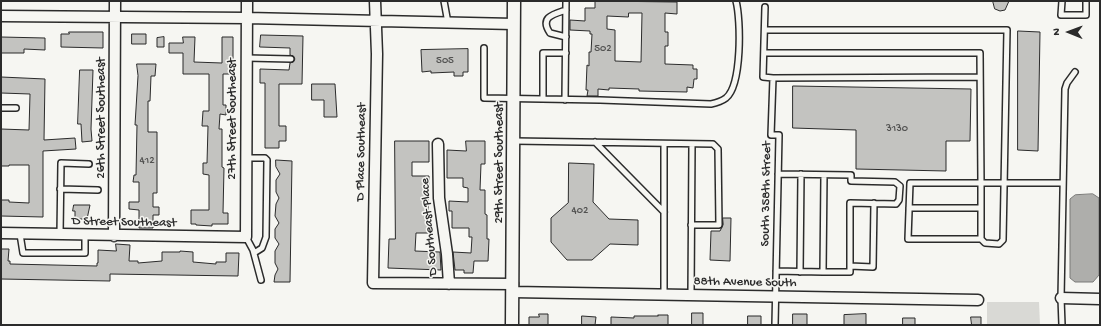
<!DOCTYPE html>
<html>
<head>
<meta charset="utf-8">
<style>
	body { margin:0 }
	#map { position:relative; width:1101px; height:326px; overflow:hidden; background:#f6f6f2; font-family:"Gochi Hand",sans-serif }
	canvas { display:block }
	.frame { position:absolute; inset:0; border:2px solid #2b2b2b; pointer-events:none }
	.north { position:absolute; left:1049px; top:12px; width:40px; height:40px; -webkit-text-stroke:3px #f6f6f2; paint-order:stroke; rotate:271deg; font-size:11px; font-weight:700; line-height:16px; text-align:center; color:#2b2b2b }
	.north::after { content:''; display:block; margin:auto; width:14px; height:18px; background:#2b2b2b; clip-path:polygon(50% 0,100% 100%,50% 72%,0 100%) }
</style>
</head>
<body>
<div id="map">
<canvas width="1101" height="326"></canvas>
<div class="frame"></div>
<div class="north">N</div>
</div>
<script>
const c = document.querySelector('canvas').getContext('2d');
c.lineJoin = 'round';
function paint(path, color) { c.fillStyle = color; c.fill(path, 'evenodd'); }
function trace(path, color, width, dash) { c.strokeStyle = color; c.lineWidth = width; c.lineCap = dash ? 'butt' : 'round'; c.setLineDash(dash || []); c.stroke(path); }
function drawText(font, color, halo, rows, align = 'center') {
  c.font = font + ' "Gochi Hand",sans-serif'; c.lineWidth = 3; c.setLineDash([]); c.textBaseline = 'middle'; c.strokeStyle = halo; c.fillStyle = color; for (const [text, x, y, turn = 0] of rows) {
    c.save(); c.translate(x, y); c.rotate((+turn || 0) * Math.PI / 180); c.textAlign = isNaN(turn) ? turn : align; if (halo) c.strokeText(text, 0, 0); c.fillText(text, 0, 0); c.restore();
  }
}
const green = new Path2D(`
	M987,302H1039L1040,325H987Z`);
const water = new Path2D(`
	M1093,194L1099,198V275L1093,282H1075L1070,278V199L1075,195Z`);
const building = new Path2D(`
	M598,1L677,2V14L665,13V32H668V46H665V64L693,65V69H697V79H694L693,88L687,87V92L639,91V89L609,88V90L598,89V96H587L588,90H586L587,65L589,66V52H591L592,34H590V31L570,30V20L585,21V8H595V2ZM629,13H642L641,62L615,61V30L607,29V16L628,17Z
	M993,1H1009L1005,10L1000,11L995,9Z
	M1018,31L1040,32L1038,151L1018,150Z
	M69,32H103V48L61,47V34H69Z
	M132,34H146V44H132Z
	M261,35L303,36L302,84H279V126H286V141H279V148H265V83H260V69L289,70L290,63L293,62L295,59L293,56L290,55V48L260,47Z
	M1,37L45,38V50L24,49V53H1Z
	M164,37V47H157V38Z
	M183,37H195L194,62L222,63V37H233V74H223V105H226V115L220,114L219,129H222V167L224,168L223,213H228V224H212V226L196,225V224H191V210H209V175L203,174V163H207L208,126H202L203,111H209V74H183V53H169V43H183Z
	M468,49V72H463V76H454V72L431,73V71L422,72L421,50Z
	M137,64H156L155,76H151L150,101H148V132H157V193H153V207H159V215H153V228H139V210L129,209V202H139V182H133L134,175H136L137,125H135L138,76Z
	M80,70H93L91,129L92,141L82,142L81,124H78Z
	M1,77L45,79L44,140L75,138L76,149L43,151V217L1,216V200H9V202L29,203V165H9V166H1V129L29,130L30,94L1,93Z
	M312,84H335L337,117H324V100H312Z
	M793,86L971,89L970,141H946V171L856,169V130L793,128Z
	M395,141H429V162H412V176H429L428,212H431V233H416L415,251L440,252L441,270L388,268L389,239H395Z
	M466,141H485V164H481L480,190H485V214L487,215V239H489L488,261H474L473,273H464V270H455L453,252L471,253L472,237H469V228H452V211H449V201L468,202V188L463,187V178H447V150L466,151Z
	M276,160L292,161L290,282H274L275,275L278,269L275,263V251L279,244L275,238V229L279,223L275,216L276,204L279,198L276,192V180L280,174L276,167Z
	M569,163L594,164L593,202L609,219L638,220V245L610,244L592,260H567L551,242V218L568,203Z
	M74,205H90L87,219H75V211H73Z
	M723,218H731L730,261L710,260L711,231H720L723,225Z
	M116,244L130,245L129,261H138V263L162,261V252H180V251L193,252V262L216,264V262H226V253H239L238,276L110,274V281L1,279V249H9L8,261H10V264L97,266V263H98V250L116,251Z
	M692,313H703V325H692Z
	M539,314H548V325H529V317H539Z
	M793,314H807V325H793Z
	M866,314V325H844V315Z
	M658,315H668V325H611V317L634,318V316H658Z
	M582,316L596,317L595,325H582Z
	M748,316H761V325H748Z
	M971,317H981V325H972Z
	M903,318H915V325H903Z`);
const service = new Path2D(`
	M444,1L448,23
	M1062,1L1061,15H1086V1
	M765,7L763,77L773,78L771,135H779L775,325
	M765,30H1007L1003,240L999,244L985,243L981,239H908L910,183H981V239
	M566,37L550,33C539,17 554,14 566,10
	M484,48V98L600,100L711,104C716,103 722,101 726,98C742,85 741,20 736,1
	M764,53H980L981,183H1063
	M247,58L291,59
	M773,78L980,77
	M543,99V53H566
	M565,100L566,1
	M1,108H16
	M514,141L713,144L718,149L719,225H691
	M595,142L664,212
	M246,158H265L267,160L266,237L262,248L254,253
	M778,174L851,175V181L895,182L900,186L899,200L896,204L850,203V272H823
	M60,189L98,190
	M909,208H981
	M20,234L23,253H85V235
	M60,234L61,163L89,164
	M246,237L253,250L261,280
	M850,266L873,267L874,203
	M776,271L823,272L824,175
	M800,272L801,174
	M664,295V144
	M691,295L692,144
	M1062,325L1061,298L1065,89L1067,83L1075,72`);
const minor = new Path2D(`
	M375,1L377,54L373,283L513,284
	M1,16L247,18L514,24
	M438,144L439,198L447,254L449,284
	M1,233L246,237L247,1
	M114,236L115,1
	M513,292L978,300
	M1061,298L1100,299`);
const tertiary = new Path2D(`
	M512,325L514,1`);
const numberNames = [
	["502",603,49],
	["505",445,61],
	["3130",897,129],
	["412",147,161],
	["402",580,211]
];
const streetNames = [
	["26th Street Southeast",102,118,-90],
	["27th Street Southeast",233,119,-90],
	["D Place Southeast",362,152,-89],
	["29th Street Southeast",500,163,-90],
	["South 358th Street",767,194,-89],
	["D Street Southeast",124,223,1],
	["D Southeast Place",430,227,-95],
	["88th Avenue South",745,283,1]
];
paint(green, '#d9d9d5');
paint(water, '#aeaeab');
trace(water, '#7a7a78', 1);
paint(building, '#c3c3c0');
trace(building, '#2b2b2b', 1);
trace(service, '#2b2b2b', 8);
trace(minor, '#2b2b2b', 13);
trace(tertiary, '#2b2b2b', 15);
trace(service, '#f6f6f2', 5);
trace(minor, '#f6f6f2', 10);
trace(tertiary, '#f6f6f2', 12);
drawText('11px', '#515150', null, numberNames);
drawText('13px', '#2b2b2b', '#f6f6f2', streetNames);
</script>
</body>
</html>
